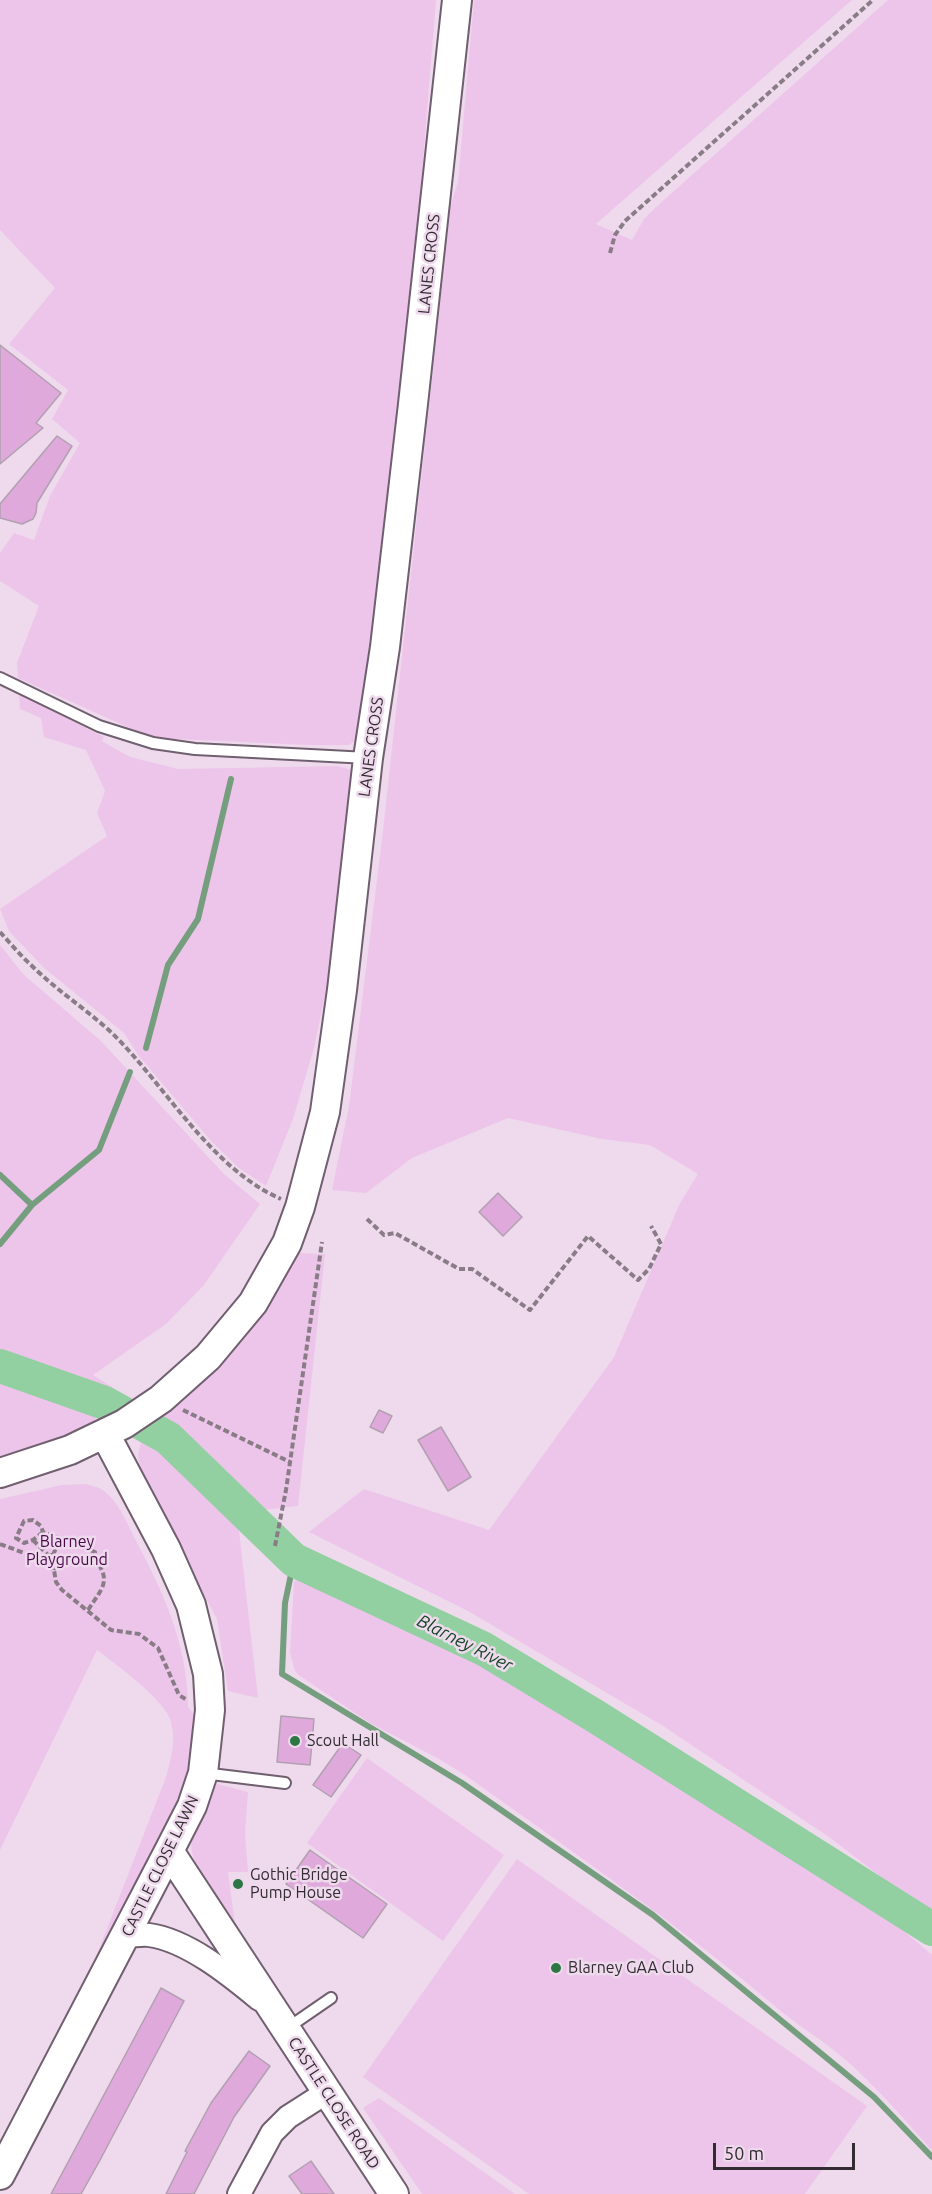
<!DOCTYPE html>
<html>
<head>
<meta charset="utf-8">
<style>
	body { margin:0 }
	#map { position:relative; width:932px; height:2194px; overflow:hidden; background:#eedaec; font-family:Ubuntu,sans-serif }
	canvas { display:block }
	.scale { position:absolute; left:713px; top:2143px; width:142px; height:27px; box-sizing:border-box; border:3px solid #322b31; border-top:0; padding-left:8px; font-size:18px; line-height:21px; white-space:nowrap; color:#322b31; -webkit-text-stroke:4px #eedaec; paint-order:stroke }
</style>
</head>
<body>
<div id="map">
<canvas width="932" height="2194"></canvas>
<div class="scale">50 m</div>
</div>
<script>
const c = document.querySelector('canvas').getContext('2d');
c.lineJoin = 'round';
function paint(path, color) { c.fillStyle = color; c.fill(path, 'evenodd'); }
function trace(path, color, width, dash) { c.strokeStyle = color; c.lineWidth = width; c.lineCap = dash ? 'butt' : 'round'; c.setLineDash(dash || []); c.stroke(path); }
function drawText(font, color, halo, rows, align = 'center') {
  c.font = font + ' Ubuntu,sans-serif'; c.lineWidth = 5; c.setLineDash([]); c.textBaseline = 'middle'; c.strokeStyle = halo; c.fillStyle = color; for (const [text, x, y, turn = 0] of rows) {
    c.save(); c.translate(x, y); c.rotate((+turn || 0) * Math.PI / 180); c.textAlign = isNaN(turn) ? turn : align; if (halo) c.strokeText(text, 0, 0); c.fillText(text, 0, 0); c.restore();
  }
}
const green = new Path2D(`
	M0,0H436L404,398L362,715L356,740L349,745H308L152,738L18,678L17,663L39,606L0,581V553L14,533L34,540L50,496L80,443L52,419L68,390L9,344L55,288L0,230Z
	M474,0H852L596,224L632,240L644,219L656,207L888,0H932V1916L829,1837L663,1726L468,1611L309,1532L364,1489L489,1530L614,1357L680,1203L698,1174L650,1145L602,1139L508,1118L412,1158L366,1193L332,1190L349,1106L383,831L451,204L458,182Z
	M19,694L104,737L102,741L130,757L178,769L338,766L351,770L355,778L331,967L314,1048L293,1119L266,1186L239,1168L212,1142L138,1055L124,1033L43,967L9,931L0,909L107,836L97,813L105,791L86,750L44,737L41,718L20,709Z
	M0,945L24,975L100,1040L224,1174L260,1204L204,1285L166,1324L93,1375L112,1387L90,1429L0,1463Z
	M297,1253L325,1254L298,1506L237,1513L258,1698L228,1691L217,1619L159,1512L140,1473L138,1454L142,1438L150,1428L182,1402L220,1365L262,1310Z
	M86,1484C92,1486 99,1487 104,1491C118,1501 126,1521 134,1537C163,1591 188,1645 188,1707L195,1716L188,1775L171,1819L96,1969L94,1962L166,1777C171,1759 176,1741 171,1722C166,1700 115,1664 97,1650L0,1850V1499L62,1485Z
	M309,1572L334,1587L400,1617L521,1680L582,1719L650,1753L761,1838L897,1925L932,1955V2151C905,2119 878,2089 847,2061C827,2043 803,2029 782,2012C682,1927 574,1853 468,1777L439,1759L370,1723L300,1676L295,1671L290,1652L294,1582L302,1573Z
	M367,1758L504,1855L443,1941L307,1843Z
	M214,1783L248,1792L245,1834L248,1872H228L235,1924C218,1910 192,1867 191,1844C191,1827 207,1799 214,1783Z
	M517,1859L867,2106L805,2194H529L363,2077Z
	M379,2098L515,2194H422L363,2108Z`);
const stream = new Path2D(`
	M146,1048L168,965L198,919L231,779
	M0,1175L32,1205
	M0,1244L32,1205L99,1150L130,1072
	M294,1560L285,1603L282,1674L462,1783L653,1915L874,2097L932,2157`);
const river = new Path2D(`
	M0,1366L105,1403L168,1438L294,1560L484,1649L595,1716L932,1929`);
const building = new Path2D(`
	M0,345L61,393L36,423L43,428L0,464Z
	M57,436L72,446L37,503L36,513L33,519L22,524L0,518V504Z
	M498,1193L522,1217L503,1236L479,1212Z
	M379,1410L392,1416L383,1433L370,1427Z
	M441,1427L471,1477L448,1491L418,1440Z
	M281,1716L314,1719L310,1765L277,1762Z
	M343,1743L361,1755L331,1797L313,1785Z
	M310,1850L387,1904L363,1938L286,1884Z
	M161,1988L184,2001L99,2162L81,2194H51Z
	M249,2051L270,2066L234,2117L194,2194H166L187,2152L185,2151L211,2103Z
	M311,2161L334,2194H302L289,2176Z`);
const path = new Path2D(`
	M610,253L615,235L625,221L873,0
	M0,932C10,943 20,955 31,965C56,990 86,1009 112,1033C166,1086 210,1168 281,1199
	M367,1219L384,1235L395,1233L459,1269H472L530,1310L588,1236L638,1280L649,1269L661,1244L651,1226
	M183,1410L290,1462
	M43,1532L33,1540L24,1543L16,1538L24,1521L33,1520L41,1526L43,1532L95,1552L92,1556L57,1558
	M33,1540L48,1555
	M0,1544L43,1560L44,1564L54,1570L56,1582L62,1590L111,1630L139,1634L158,1648L179,1695L187,1700
	M275,1546L286,1490L322,1242
	M53,1555L60,1539
	M43,1560L48,1555H53L57,1558L54,1570
	M88,1610C103,1587 113,1580 92,1556`);
const service = new Path2D(`
	M0,678L99,726L153,743L195,749L368,758
	M203,1773L285,1783
	M286,2029L331,1998`);
const minor = new Path2D(`
	M126,1936C133,1936 142,1934 149,1935C187,1940 230,1975 259,1999
	M239,2194L272,2133L288,2117L327,2092`);
const tertiary = new Path2D(`
	M0,1473L70,1450L124,1424L161,1399L208,1357L253,1303L287,1243L300,1207L325,1112L342,990L368,758L385,647L413,404L457,0
	M169,1851L394,2194
	M0,2175L169,1851L192,1806L203,1773L210,1710L208,1674L191,1605L166,1549L105,1434`);
const markers = [
	[295,1741,6,"#2c7745"],
	[238,1884,6,"#2c7745"],
	[556,1968,6,"#2c7745"]
];
const streetNames = [
	["LANES CROSS",429,264,-84],
	["LANES CROSS",371,747,-82],
	["CASTLE CLOSE LAWN",160,1866,-64],
	["CASTLE CLOSE ROAD",334,2103,57]
];
const parkNames = [
	["Blarney",67,1542],
	["Playground",67,1560]
];
const poiNames = [
	["Scout Hall",307,1741],
	["Gothic Bridge",250,1875],
	["Pump House",250,1893],
	["Blarney GAA Club",568,1968]
];
const waterNames = [
	["Blarney River",465,1643,27]
];
paint(green, '#edc5ea');
trace(stream, '#759e7f', 6);
trace(river, '#92d0a1', 34);
paint(building, '#dfa9dc');
trace(building, '#b2a0b1', 1.5);
trace(service, '#705f6f', 14);
trace(minor, '#705f6f', 26);
trace(tertiary, '#705f6f', 32);
trace(path, '#897c87', 4, [6, 3]);
trace(service, '#fff', 10);
trace(minor, '#fff', 22);
trace(tertiary, '#fff', 28);
for (const [x, y, r, color] of markers) { const dot = new Path2D(); dot.arc(x, y, r, 0, 2 * Math.PI); c.fillStyle = color; c.fill(dot); trace(dot, '#eedaec', 2); }
drawText('16px', '#322b31', '#eedaec', streetNames);
drawText('16px', '#480749', '#eedaec', parkNames);
drawText('16px', '#322b31', '#eedaec', poiNames, 'left');
drawText('italic 18px', '#164526', '#eedaec', waterNames);
</script>
</body>
</html>
